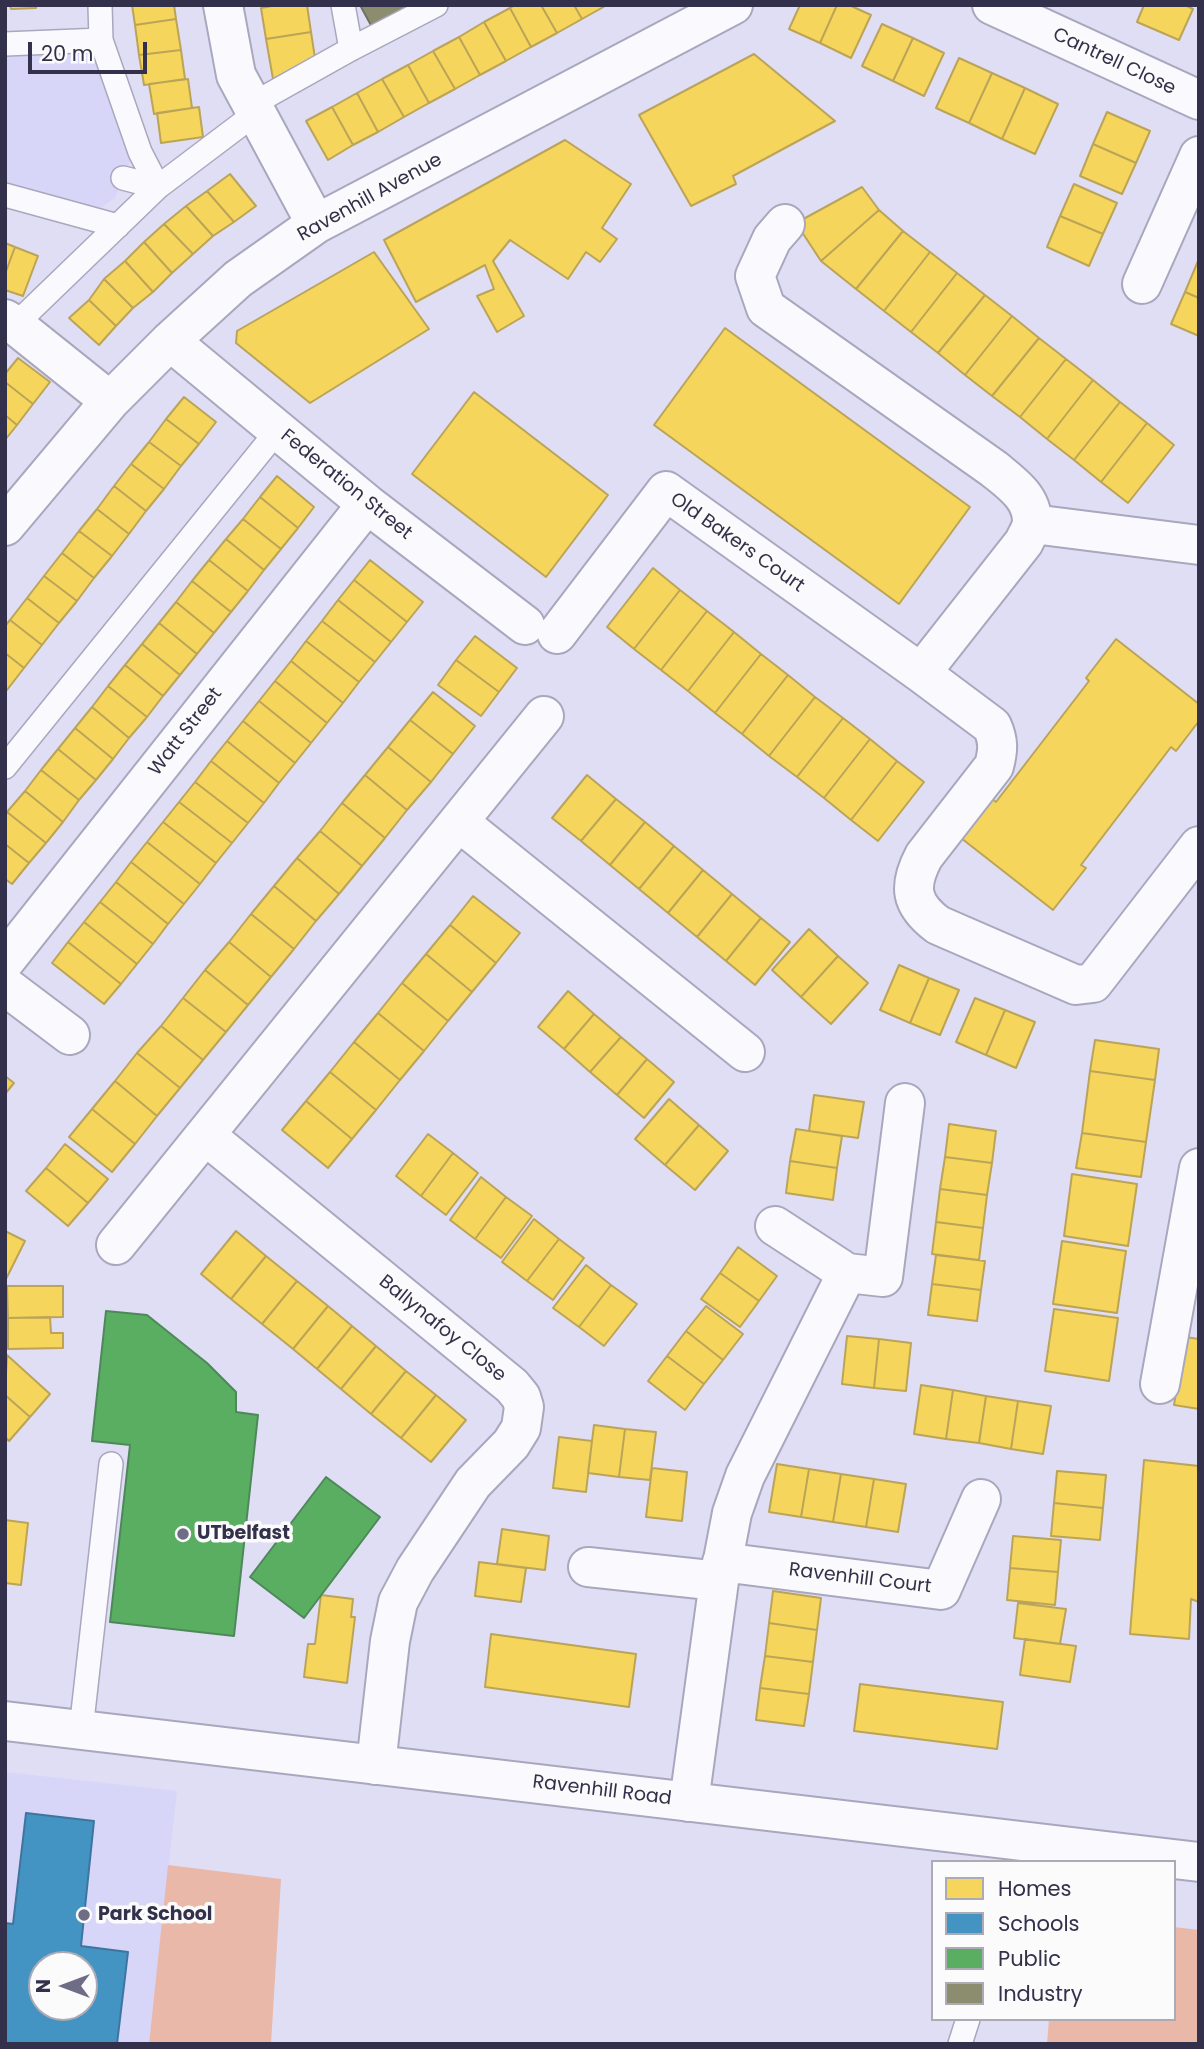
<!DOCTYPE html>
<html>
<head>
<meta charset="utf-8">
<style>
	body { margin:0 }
	#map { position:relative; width:1204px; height:2049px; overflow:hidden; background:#dfdef5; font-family:Poppins,sans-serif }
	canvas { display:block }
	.frame { position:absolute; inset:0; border:7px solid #32304b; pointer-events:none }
	.legend { position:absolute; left:931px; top:1860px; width:245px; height:161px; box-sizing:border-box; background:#fbfbfb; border:2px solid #abaab5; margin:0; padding:9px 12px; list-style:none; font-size:21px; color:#32304b }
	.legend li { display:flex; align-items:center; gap:14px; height:35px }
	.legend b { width:35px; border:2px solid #abaab5 }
	.north { position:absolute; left:28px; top:1951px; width:70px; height:70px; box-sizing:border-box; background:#fbfbfb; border:2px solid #abaab5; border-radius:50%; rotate:270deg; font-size:19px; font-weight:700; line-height:28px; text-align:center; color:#32304b }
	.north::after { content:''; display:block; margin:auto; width:24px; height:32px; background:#6f6d86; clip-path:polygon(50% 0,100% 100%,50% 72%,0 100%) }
	.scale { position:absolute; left:28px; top:42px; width:119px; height:32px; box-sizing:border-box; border:4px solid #32304b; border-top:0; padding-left:9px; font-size:21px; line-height:24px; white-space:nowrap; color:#32304b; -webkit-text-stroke:5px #fbfbfb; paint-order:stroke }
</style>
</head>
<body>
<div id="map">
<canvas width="1204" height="2049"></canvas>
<div class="frame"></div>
<ul class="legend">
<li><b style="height:19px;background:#f6d55c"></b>Homes</li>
<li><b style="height:19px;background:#4393c3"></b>Schools</li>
<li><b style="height:19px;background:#5aae61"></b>Public</li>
<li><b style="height:19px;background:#8c8c6e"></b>Industry</li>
</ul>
<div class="north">N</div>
<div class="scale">20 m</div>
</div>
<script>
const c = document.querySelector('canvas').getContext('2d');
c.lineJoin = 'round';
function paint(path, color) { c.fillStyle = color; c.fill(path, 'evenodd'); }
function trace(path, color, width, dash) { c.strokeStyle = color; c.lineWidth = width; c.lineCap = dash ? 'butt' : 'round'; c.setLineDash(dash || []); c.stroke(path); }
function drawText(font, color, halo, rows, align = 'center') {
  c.font = font + ' Poppins,sans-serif'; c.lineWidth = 7; c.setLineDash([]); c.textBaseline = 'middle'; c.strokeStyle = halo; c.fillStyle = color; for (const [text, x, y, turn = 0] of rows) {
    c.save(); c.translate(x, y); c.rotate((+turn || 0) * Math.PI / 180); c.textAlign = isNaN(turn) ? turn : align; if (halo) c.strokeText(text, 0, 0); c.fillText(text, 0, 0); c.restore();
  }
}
const built = new Path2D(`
	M93,49L131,159L115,198L97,210L5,185V54Z
	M5,1772L177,1791L149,2044H5ZM42,1965H84V2007H42Z`);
const green = new Path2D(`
	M168,1865L281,1879L271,2044H149Z
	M1174,1927L1199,1930V2044H1047L1049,2019H1174Z`);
const homes = new Path2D(`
	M10,5H36V8L11,9Z
	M132,5H174L176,19L135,25Z
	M277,5H307L311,32L266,39L261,8Z
	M515,5H541L557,33L531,47L510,8Z
	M541,5H574L582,19L557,33Z
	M574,5H607L582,19Z
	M800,5H837L820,43L789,29Z
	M837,5H849L871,15L851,58L820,43Z
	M1144,5H1185L1193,9L1179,40L1137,22Z
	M510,8L531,47L506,61L484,22Z
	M176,19L181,50L139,55L135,25Z
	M484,22L506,61L480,75L459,37Z
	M882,24L913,38L893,81L862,66Z
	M311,32L315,58L273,79L266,39Z
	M459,37L480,75L455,89L433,51Z
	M913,38L944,53L924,96L893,81Z
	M181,50L185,79L144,85L139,55Z
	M433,51L455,89L429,103L408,65Z
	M754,54L835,121L733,176L736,184L691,206L639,115Z
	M959,58L992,73L969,123L936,108Z
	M408,65L429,103L404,117L382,79Z
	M992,73L1025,88L1002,139L969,123Z
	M188,79L192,108L154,114L149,84Z
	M382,79L404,117L378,132L357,93Z
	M1025,88L1058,104L1035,154L1002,139Z
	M357,93L378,132L353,145L332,107Z
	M199,107L203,137L161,143L157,113Z
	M332,107L353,145L328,160L306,121Z
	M1107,112L1150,131L1136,163L1093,144Z
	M565,140L631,184L602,228L617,239L600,262L586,252L568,279L510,240L493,261L524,316L497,332L477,296L494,289L485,265L416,302L384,240Z
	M1093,144L1136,163L1122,194L1080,176Z
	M230,174L256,206L234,222L207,191Z
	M1074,184L1117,203L1103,234L1060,216Z
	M862,187L879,210L821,261L796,223Z
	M207,191L234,222L213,236L186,206Z
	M186,206L213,236L193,254L164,224Z
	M879,210L903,231L856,289L821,261Z
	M1060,216L1103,234L1089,266L1047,247Z
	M164,224L193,254L172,273L144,242Z
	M903,231L930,252L884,311L856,289Z
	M144,242L172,273L153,292L125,261Z
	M5,243L15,247L5,274Z
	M15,247L38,256L23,296L5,290V274Z
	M374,252L429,329L310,403L236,343L237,331Z
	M930,252L957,273L911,332L884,311Z
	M125,261L153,292L133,308L104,279Z
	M1198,261H1199V298L1185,292Z
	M957,273L985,295L938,353L911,332Z
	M104,279L133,308L116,326L89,300Z
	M1185,292L1199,298V336L1171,324Z
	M985,295L1012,316L965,375L938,353Z
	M89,300L116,326L99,345L69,318Z
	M1012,316L1039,338L992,396L965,375Z
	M725,328L970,507L899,604L654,425Z
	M1039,338L1066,359L1020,417L992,396Z
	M18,358L50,382L33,404L5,382V374Z
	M1066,359L1093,380L1047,439L1020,417Z
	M1093,380L1120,402L1074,460L1047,439Z
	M5,382L33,404L17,425L5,415Z
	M474,392L608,495L546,577L412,474Z
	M184,397L216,422L199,444L166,419Z
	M1120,402L1147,423L1101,482L1074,460Z
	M5,415L17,425L5,440Z
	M166,419L199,444L181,466L149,442Z
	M1147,423L1174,445L1128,503L1101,482Z
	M149,442L181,466L164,489L131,464Z
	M131,464L164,489L146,511L114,486Z
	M277,476L314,507L298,528L260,497Z
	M114,486L146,511L129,534L97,509Z
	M260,497L298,528L281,549L243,519Z
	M97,509L129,534L112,556L79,531Z
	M243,519L281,549L264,570L226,539Z
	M79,531L112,556L94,578L62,553Z
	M226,539L264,570L248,591L209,560Z
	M62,553L94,578L77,601L44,576Z
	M209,560L248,591L231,612L192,581Z
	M370,560L423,602L407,622L354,580Z
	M653,568L680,590L634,649L607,627Z
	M44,576L77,601L59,623L27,598Z
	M354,580L407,622L391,642L338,600Z
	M192,581L231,612L214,633L176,602Z
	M680,590L707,611L661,670L634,649Z
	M27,598L59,623L42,645L10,620Z
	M338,600L391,642L375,662L322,621Z
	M176,602L214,633L197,654L159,623Z
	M707,611L734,632L688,691L661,670Z
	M10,620L42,645L24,668L5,653V626Z
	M322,621L375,662L359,682L306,641Z
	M159,623L197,654L180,675L142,644Z
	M734,632L761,654L715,713L688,691Z
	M475,636L517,668L499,692L456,660Z
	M1116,639L1199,704V721L1176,751L1171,747L1081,865L1086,868L1053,910L961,838L992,799L996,802L1089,681L1086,678Z
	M306,641L359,682L343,703L291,661Z
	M142,644L180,675L163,696L125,665Z
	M5,653L24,668L7,690L5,689Z
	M761,654L788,675L742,734L715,713Z
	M456,660L499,692L481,716L438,685Z
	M291,661L343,703L327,723L275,681Z
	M125,665L163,696L147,717L108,686Z
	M788,675L815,697L769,756L742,734Z
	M275,681L327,723L311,743L259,701Z
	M108,686L147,717L129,738L92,707Z
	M433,692L475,726L453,754L410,720Z
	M815,697L843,718L797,777L769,756Z
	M259,701L311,743L295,763L243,721Z
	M92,707L129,738L113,759L75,728Z
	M843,718L870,739L824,798L797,777Z
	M410,720L453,754L431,782L388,747Z
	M243,721L295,763L279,783L227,741Z
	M75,728L113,759L96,780L58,749Z
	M870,739L897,761L851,820L824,798Z
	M227,741L279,783L264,803L211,761Z
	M388,747L431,782L407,810L365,775Z
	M58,749L96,780L79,800L41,770Z
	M211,761L264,803L248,823L195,782Z
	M897,761L924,782L878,841L851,820Z
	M41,770L79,800L63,822L25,791Z
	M365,775L407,810L385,838L342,803Z
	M587,775L616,799L581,841L552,818Z
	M195,782L248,823L232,843L179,802Z
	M25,791L63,822L46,843L7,812Z
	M616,799L645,822L610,865L581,841Z
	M179,802L232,843L216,863L163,822Z
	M342,803L385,838L362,866L320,831Z
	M7,812L46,843L29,863L5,844V815Z
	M163,822L216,863L200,884L147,842Z
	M645,822L674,846L639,889L610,865Z
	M320,831L362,866L339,894L297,858Z
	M147,842L200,884L184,904L131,862Z
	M5,844L29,863L12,884L5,879Z
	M674,846L703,870L668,913L639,889Z
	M297,858L339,894L316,921L274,886Z
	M131,862L184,904L168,924L116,882Z
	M703,870L732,894L697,937L668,913Z
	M116,882L168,924L153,944L100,902Z
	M274,886L316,921L294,949L251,914Z
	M732,894L761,918L726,961L697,937Z
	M473,896L520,933L496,963L450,925Z
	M100,902L153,944L137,964L84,922Z
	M251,914L294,949L271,977L229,942Z
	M761,918L790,942L755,985L726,961Z
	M84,922L137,964L121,984L68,942Z
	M450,925L496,963L472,992L426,954Z
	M809,929L838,956L801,997L772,970Z
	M68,942L121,984L104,1004L52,963Z
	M229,942L271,977L248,1005L205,970Z
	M426,954L472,992L448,1021L402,983Z
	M838,956L868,983L831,1024L801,997Z
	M899,965L929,978L910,1023L880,1010Z
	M205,970L248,1005L226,1032L183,998Z
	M929,978L959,990L940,1035L910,1023Z
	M402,983L448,1021L424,1051L378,1013Z
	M568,991L594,1014L564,1049L538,1027Z
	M183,998L226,1032L203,1060L161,1026Z
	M975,998L1005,1010L986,1055L956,1042Z
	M1005,1010L1035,1022L1016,1068L986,1055Z
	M378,1013L424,1051L400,1080L354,1042Z
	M594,1014L621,1037L590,1072L564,1049Z
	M161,1026L203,1060L180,1088L137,1053Z
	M621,1037L647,1059L617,1095L590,1072Z
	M1095,1040L1159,1049L1155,1080L1090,1071Z
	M354,1042L400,1080L376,1110L330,1072Z
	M137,1053L180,1088L157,1116L115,1081Z
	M647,1059L674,1082L644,1118L617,1095Z
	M1090,1071L1155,1080L1146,1142L1082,1133Z
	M330,1072L376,1110L352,1139L306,1101Z
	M5,1076L14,1083L5,1094Z
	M115,1081L157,1116L135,1144L92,1109Z
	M814,1095L864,1102L858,1138L809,1131Z
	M669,1099L699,1125L665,1165L635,1139Z
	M306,1101L352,1139L328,1168L282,1130Z
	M92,1109L135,1144L112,1172L69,1137Z
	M949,1124L996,1131L992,1163L945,1157Z
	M699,1125L728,1151L695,1190L665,1165Z
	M796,1129L842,1136L837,1168L790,1161Z
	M1082,1133L1146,1142L1141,1177L1076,1168Z
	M428,1134L453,1153L421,1196L396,1176Z
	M65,1144L108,1179L88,1203L46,1168Z
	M453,1153L478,1173L446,1215L421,1196Z
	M945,1157L992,1163L987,1195L940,1189Z
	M790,1161L837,1168L833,1200L786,1193Z
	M46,1168L88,1203L68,1226L26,1191Z
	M1072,1174L1137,1184L1128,1246L1064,1236Z
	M481,1177L506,1197L475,1239L450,1220Z
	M940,1189L987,1195L983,1228L936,1222Z
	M506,1197L532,1216L501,1258L475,1239Z
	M534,1219L559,1239L527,1281L502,1262Z
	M936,1222L983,1228L979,1260L932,1254Z
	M5,1231L25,1241L6,1279H5Z
	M236,1231L266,1256L231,1299L201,1274Z
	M559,1239L584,1258L553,1300L527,1281Z
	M1062,1241L1126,1251L1117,1313L1053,1304Z
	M738,1247L777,1276L759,1301L720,1273Z
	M936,1255L985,1261L981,1290L932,1284Z
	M266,1256L297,1281L262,1324L231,1299Z
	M586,1265L611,1285L579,1327L553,1308Z
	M720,1273L759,1301L740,1327L701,1299Z
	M297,1281L328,1306L293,1349L262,1324Z
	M932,1284L981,1290L977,1321L928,1315Z
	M611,1285L637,1304L604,1346L579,1327Z
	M7,1286H63V1317L8,1318Z
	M328,1306L352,1326L317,1369L293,1349Z
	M706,1306L743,1334L723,1360L686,1331Z
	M1054,1309L1118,1318L1109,1381L1045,1371Z
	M50,1317L51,1333H63V1348L8,1349V1318Z
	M352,1326L376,1346L341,1389L317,1369Z
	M686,1331L723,1360L704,1384L667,1356Z
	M847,1336L879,1339L874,1388L842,1384Z
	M1185,1337L1199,1339V1409L1174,1405Z
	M879,1339L911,1343L906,1391L874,1388Z
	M376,1346L406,1371L371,1414L341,1389Z
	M7,1355L50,1394L30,1417L5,1395Z
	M667,1356L704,1384L685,1410L648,1381Z
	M406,1371L436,1395L401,1438L371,1414Z
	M921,1385L953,1390L946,1439L914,1434Z
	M953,1390L986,1396L979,1443L946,1439Z
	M5,1395L30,1417L9,1441L5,1437Z
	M436,1395L466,1420L431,1462L401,1438Z
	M986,1396L1018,1401L1011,1449L979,1443Z
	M1018,1401L1051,1406L1043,1454L1011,1449Z
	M594,1425L625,1429L619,1477L588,1473Z
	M625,1429L656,1432L650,1480L619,1477Z
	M559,1437L592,1441L586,1492L553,1488Z
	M1144,1460L1199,1466V1602L1191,1599L1189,1639L1130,1634Z
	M777,1464L809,1469L801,1517L769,1512Z
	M652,1468L687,1472L682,1521L646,1517Z
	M809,1469L841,1474L833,1522L801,1517Z
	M1057,1471L1106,1475L1103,1508L1054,1503Z
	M841,1474L874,1479L866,1527L833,1522Z
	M874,1479L906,1484L898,1532L866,1527Z
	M1054,1503L1103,1508L1100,1540L1051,1536Z
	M5,1520L28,1523L21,1585L5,1583Z
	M502,1529L549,1536L545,1570L497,1564Z
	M1013,1536L1061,1540L1058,1572L1010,1568Z
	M479,1562L526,1568L521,1602L475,1596Z
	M1010,1568L1058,1572L1055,1605L1007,1600Z
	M773,1591L821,1598L817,1630L769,1623Z
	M321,1595L353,1599L351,1617H355L347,1683L304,1677L308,1644H315Z
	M1018,1603L1066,1609L1060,1644L1014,1638Z
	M769,1623L817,1630L813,1662L765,1656Z
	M491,1634L636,1654L629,1707L485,1687Z
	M1025,1639L1076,1646L1070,1682L1020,1675Z
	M765,1656L813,1662L809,1694L760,1688Z
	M860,1684L1003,1702L997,1749L854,1731Z
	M760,1688L809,1694L804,1726L756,1720Z`);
const schools = new Path2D(`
	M26,1813L94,1821L81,1946L128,1952L117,2044H5V1923L13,1924ZM42,1965H84V2007H42Z`);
const public = new Path2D(`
	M106,1311L147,1315L207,1363L236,1392V1412L258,1415L234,1636L110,1622L130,1445L92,1441Z
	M326,1477L380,1517L304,1618L250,1577Z`);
const industry = new Path2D(`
	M360,5H416L373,29Z`);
const service = new Path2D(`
	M100,5L101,40L140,152L158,187
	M343,5L351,49
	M5,44L101,40
	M251,105L351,49L436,5
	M123,178L158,187
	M5,195L118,226
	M15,325L158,187L256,113
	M5,767L278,430
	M81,1730L111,1464
	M960,2044L968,2019`);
const minor = new Path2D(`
	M223,5L236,75L316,224
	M992,5L1199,100
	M785,224L772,239L755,276L766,308L994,469C1011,483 1032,497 1032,521C1032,528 1027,535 1024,542L921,673
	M1142,284L1199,156
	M5,319L15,325L110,401
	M170,341L367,504L525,625
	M1033,524L1199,545
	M5,526L110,401L170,341L238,279L316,224L733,5
	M557,634L666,491L921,673L992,726C999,741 998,751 994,766L924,856C908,886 910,904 938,925L1076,985L1093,983L1199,846
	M459,822L745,1052
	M5,961L367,504
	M5,986L70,1035
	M205,1135L512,1386L521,1397L524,1407L521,1428L511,1444L473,1483L415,1570L398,1602L390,1641L376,1765
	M775,1226L847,1273
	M116,1245L544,716
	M1160,1384L1199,1168
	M722,1562L941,1590L981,1499
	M588,1567L719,1581
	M689,1802L719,1581L732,1513L745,1476L847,1273L883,1277L905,1103`);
const secondary = new Path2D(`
	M5,1721L1199,1862`);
const markers = [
	[183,1534,7,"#6f6d86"],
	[84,1915,7,"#6f6d86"]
];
const streetNames = [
	["Cantrell Close",1114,62,25],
	["Ravenhill Avenue",370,198,-29],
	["Federation Street",346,485,39],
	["Old Bakers Court",737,543,35],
	["Watt Street",186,732,-52],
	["Ballynafoy Close",442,1329,39],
	["Ravenhill Court",860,1579,7],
	["Ravenhill Road",602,1791,7]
];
const poiNames = [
	["UTbelfast",197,1534],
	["Park School",98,1915]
];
paint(built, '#d7d5f8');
paint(green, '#e9b8a9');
paint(homes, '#f6d55c');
trace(homes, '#bba457', 2);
paint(schools, '#4393c3');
trace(schools, '#3e759f', 2);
paint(public, '#5aae61');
trace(public, '#4e885a', 2);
paint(industry, '#8c8c6e');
trace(industry, '#717064', 2);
trace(service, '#a9a7bd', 26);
trace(minor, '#a9a7bd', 42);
trace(secondary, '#a9a7bd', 42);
trace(service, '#fafafe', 23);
trace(minor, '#fafafe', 38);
trace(secondary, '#fafafe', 38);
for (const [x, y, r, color] of markers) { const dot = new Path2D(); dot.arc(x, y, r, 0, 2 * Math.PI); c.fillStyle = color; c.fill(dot); trace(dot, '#fbfbfb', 2.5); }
drawText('19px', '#32304b', '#fbfbfb', streetNames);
drawText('bold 19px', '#32304b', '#fbfbfb', poiNames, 'left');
</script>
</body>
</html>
